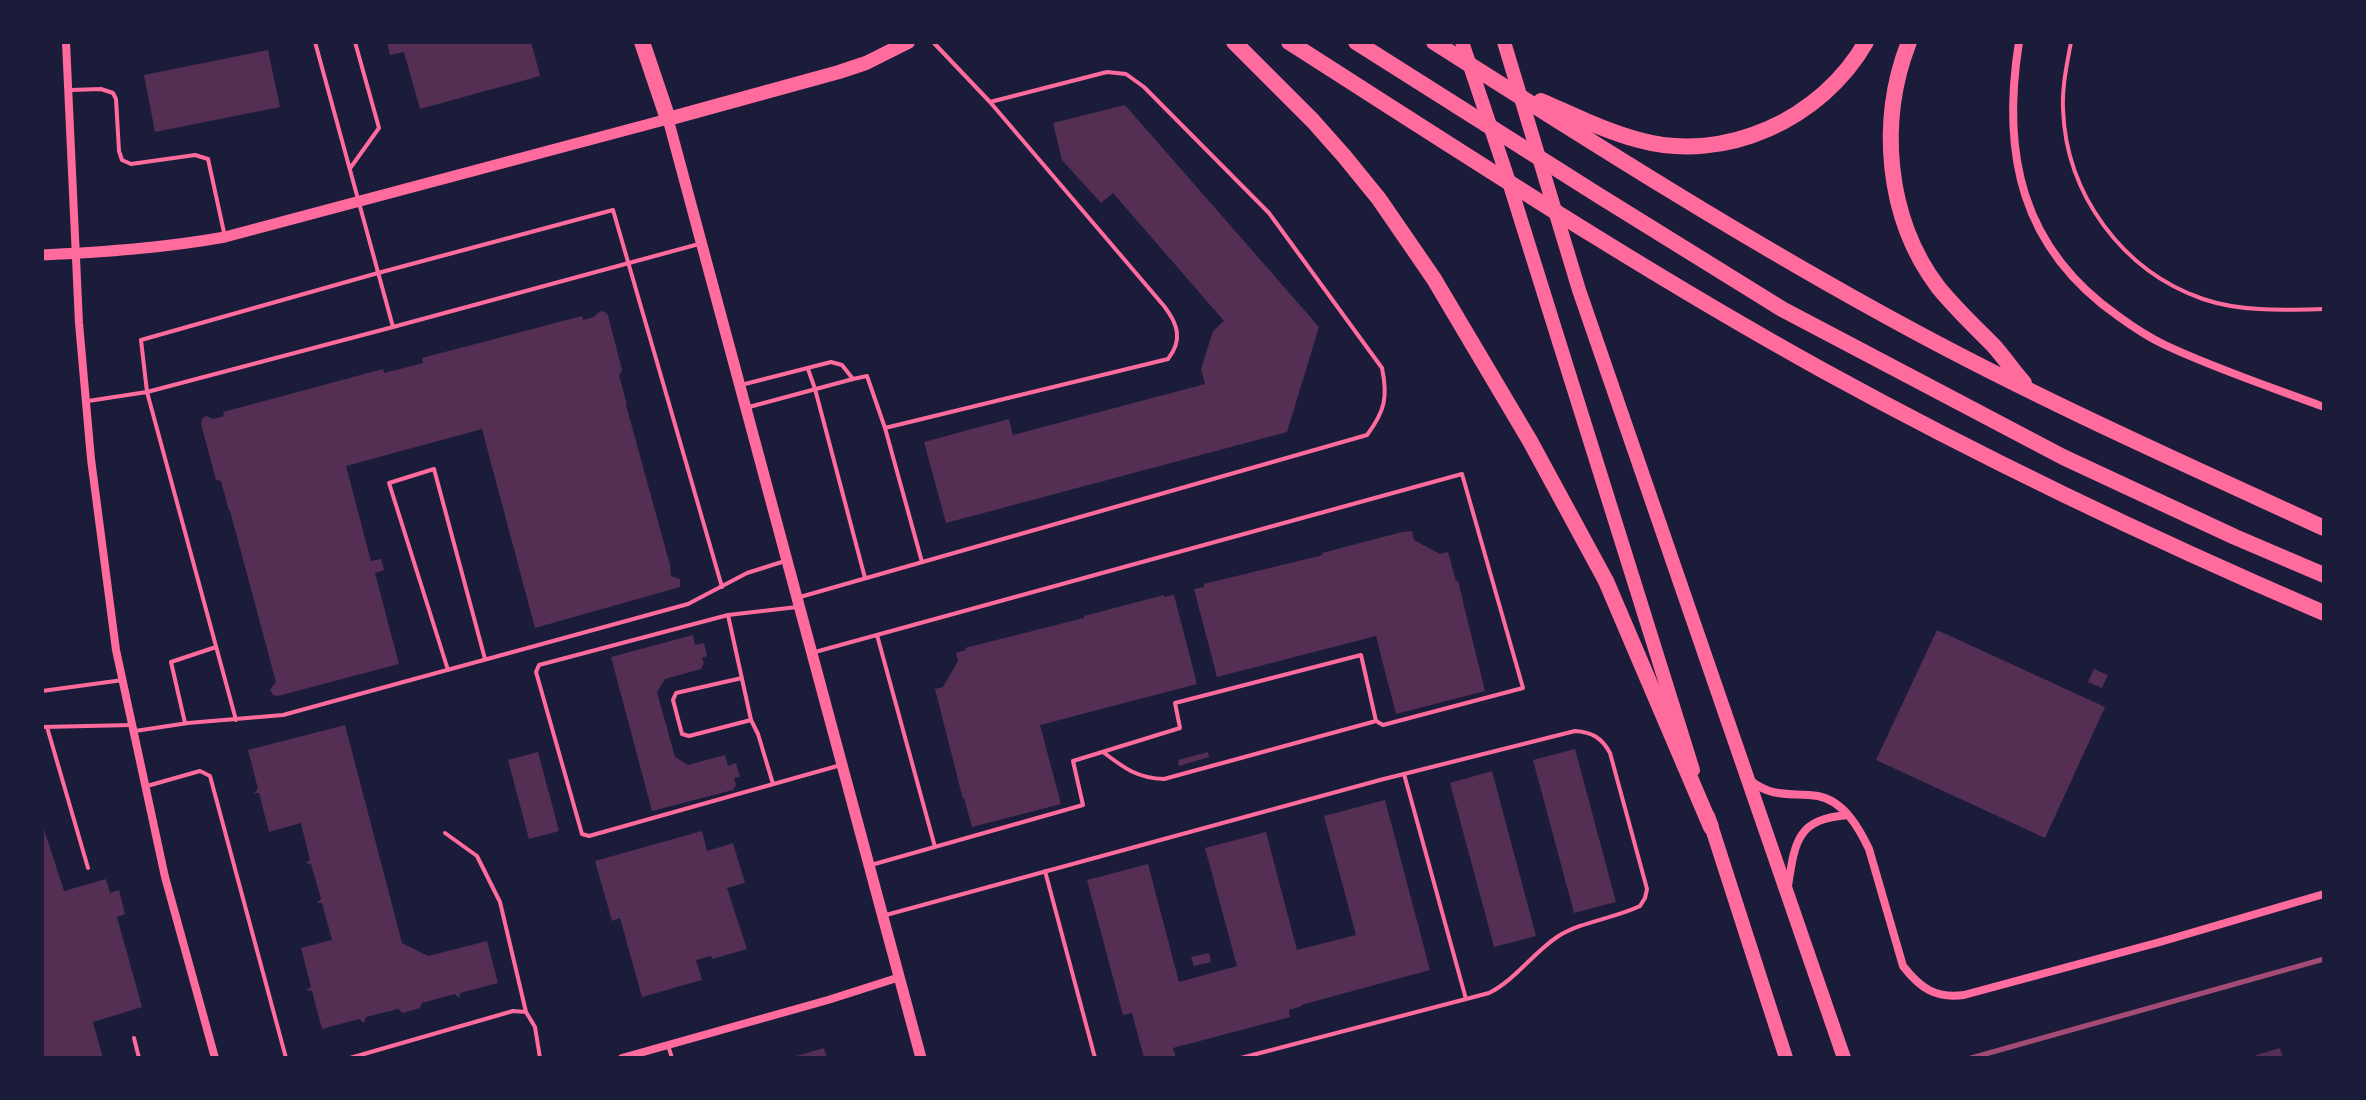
<!DOCTYPE html>
<html>
<head>
<meta charset="utf-8">
<style>
	body { margin:0 }
	#map { position:relative; width:2366px; height:1100px; overflow:hidden; background:#1b1b3a; font-family:Inter,sans-serif }
	canvas { display:block }
	.frame { position:absolute; inset:0; border:44px solid #1b1b3a; pointer-events:none }
</style>
</head>
<body>
<div id="map">
<canvas width="2366" height="1100"></canvas>
<div class="frame"></div>
</div>
<script>
const c = document.querySelector('canvas').getContext('2d');
c.lineJoin = 'round';
function paint(path, color) { c.fillStyle = color; c.fill(path, 'evenodd'); }
function trace(path, color, width, dash) { c.strokeStyle = color; c.lineWidth = width; c.lineCap = dash ? 'butt' : 'round'; c.setLineDash(dash || []); c.stroke(path); }
const building = new Path2D(`
	M387,42H531L540,76L420,109L404,52L390,55Z
	M268,50L280,107L155,132L144,75Z
	M1125,105L1319,327L1287,432L946,523L924,442L1009,419L1013,435L1205,384L1201,369L1213,331L1224,321L1113,193L1101,203L1062,160L1053,123Z
	M600,311L605,312L608,315L622,370L619,375L627,405H626L670,565L671,576L680,579V587L535,628L482,429L346,466L371,561L381,559L384,570L375,573L399,664L278,696L273,695L270,690L276,682L230,511H229L221,481L216,480L201,424L202,419L206,416L213,419L224,416L223,412L383,369L384,373L423,363L422,358L582,316L583,320L594,317Z
	M1412,531L1414,540L1440,554L1448,552L1456,581H1458L1485,691L1396,714L1376,636L1217,677L1194,589L1204,587V584L1323,555L1322,553L1402,532Z
	M1164,595V597L1174,595L1197,684L1040,725L1061,804L972,827L964,798L963,799L935,689L943,687L958,661L956,653L966,650L965,648L1084,618V616Z
	M1937,630L2105,707L2045,838L1876,760Z
	M693,635L695,645L704,643L707,656L702,658L704,663L701,669L665,679L657,692L675,757L688,765L725,755L728,766L736,763L740,777L734,778L736,785L733,790L652,811L611,657Z
	M2094,669L2108,675L2102,688L2088,682Z
	M345,725L402,943L428,956L487,941L498,983L460,993L459,998L455,994L422,1003L420,1008L403,1013L398,1009L366,1017L364,1023L359,1019L322,1029L312,991L306,990L311,987L301,948L332,940L322,903H317L321,899L311,864L306,863L310,860L301,823L269,832L259,793H254L258,789L248,750Z
	M1575,749L1616,902L1574,913L1533,760Z
	M538,752L559,831L529,839L508,760Z
	M1208,752L1209,757L1179,766L1178,760Z
	M1492,771L1536,936L1494,947L1450,783Z
	M1385,800L1430,970L1301,1005L1302,1006L1289,1010L1290,1017L1173,1048L1176,1058H1144L1132,1013L1123,1015L1087,880L1148,864L1179,982L1237,966L1205,848L1266,832L1297,950L1356,935L1324,816Z
	M42,823L64,891L106,879L110,893L119,890L125,914L117,917L142,1007L93,1022L103,1058H42Z
	M702,831L707,851L733,843L745,883L727,888L747,949L712,959L711,956L696,960L702,980L642,997L620,918L612,921L595,861Z
	M1209,953L1211,962L1194,966L1191,957Z
	M824,1048L827,1058H793V1057Z
	M2280,1048L2283,1058H2257L2256,1055Z`);
const service = new Path2D(`
	M2071,42C2067,64 2062,86 2063,109C2066,194 2122,271 2203,299C2241,312 2284,310 2324,309
	M71,90L101,89L113,93L116,99L119,151L122,160L131,164L195,155L208,159L225,237
	M351,167L379,128L355,42
	M393,327L699,244
	M808,369L815,389L865,578
	M853,379L867,376L885,428L1168,359C1183,340 1178,324 1164,306L990,102L933,42
	M741,385L831,362L842,365L853,379L749,407
	M88,401L147,392L141,340L378,273L613,210L722,587
	M885,428L922,562
	M800,597L1367,435C1385,411 1388,397 1382,368L1269,213L1144,87L1126,74L1107,72L990,102
	M797,607L728,615L539,665L536,672L582,834L589,836L841,765
	M728,615L751,720L689,736L682,734L673,700L676,693L742,678
	M877,635L935,847
	M815,652L1462,474L1523,688L1383,725L1376,721L1361,655L1175,703L1180,728L1073,761L1083,805L871,865
	M448,670L389,483L434,469L485,659
	M42,691L123,680
	M236,720L147,392L393,327L315,42
	M751,720L758,734L773,784
	M185,723L171,662L216,647
	M42,727L132,725
	M47,727L88,868
	M135,731L188,723L283,715L688,604L747,573L785,561
	M1103,752C1124,768 1137,778 1164,779L1376,721
	M1404,774L1466,999
	M147,786L200,771L210,776L286,1058
	M445,833L477,856L500,902L526,1012
	M1045,871L1095,1058
	M886,915L1380,780L1575,731C1592,732 1602,738 1610,753L1647,889L1645,898L1640,906C1613,919 1582,921 1557,937C1532,954 1515,980 1489,993L1241,1058
	M134,1038L139,1058
	M668,1045L672,1058
	M350,1058L513,1011L526,1012L535,1027L540,1058`);
const minor = new Path2D(`
	M66,42L79,323L91,459L116,650L165,877L215,1058
	M2019,42C2001,154 2021,248 2118,316C2133,327 2148,337 2165,345C2216,369 2271,387 2324,407
	M1751,781C1774,799 1792,792 1818,796C1844,801 1859,828 1869,849L1903,966C1920,988 1936,999 1964,995L2160,942L2324,894
	M1788,886C1795,841 1797,819 1848,815
	M622,1058L828,1000L900,977`);
const tertiary = new Path2D(`
	M42,255C104,252 164,248 225,237L668,119L921,1058`);
const primary = new Path2D(`
	M1462,42L1509,182L1693,770
	M1504,42L1579,290L1844,1058
	M668,119L839,72L866,63L908,42
	M1708,816L1786,1058`);
const motorway = new Path2D(`
	M642,42L668,119
	M1234,42L1313,121L1344,156L1379,199L1434,279L1530,441L1606,581L1711,827
	M1289,42C1466,155 1641,270 1824,371C1986,460 2154,540 2324,613
	M1356,42L1598,195L1782,309L2063,457L2235,537L2324,575
	M1434,42C1591,142 1747,241 1910,329C2045,402 2185,464 2324,528
	M1909,42C1878,121 1886,218 1938,287C1955,308 1974,326 1993,345C2004,357 2013,371 2024,383
	M1541,101C1573,115 1605,131 1639,140C1725,164 1822,119 1866,42`);
const rail = new Path2D(`
	M1971,1058L2324,959`);
paint(building, '#542f53');
trace(service, '#ff6b9d', 4);
trace(minor, '#ff6b9d', 8);
trace(tertiary, '#ff6b9d', 11);
trace(primary, '#ff6b9d', 14);
trace(motorway, '#ff6b9d', 16);
trace(rail, '#a44b75', 5);
</script>
</body>
</html>
